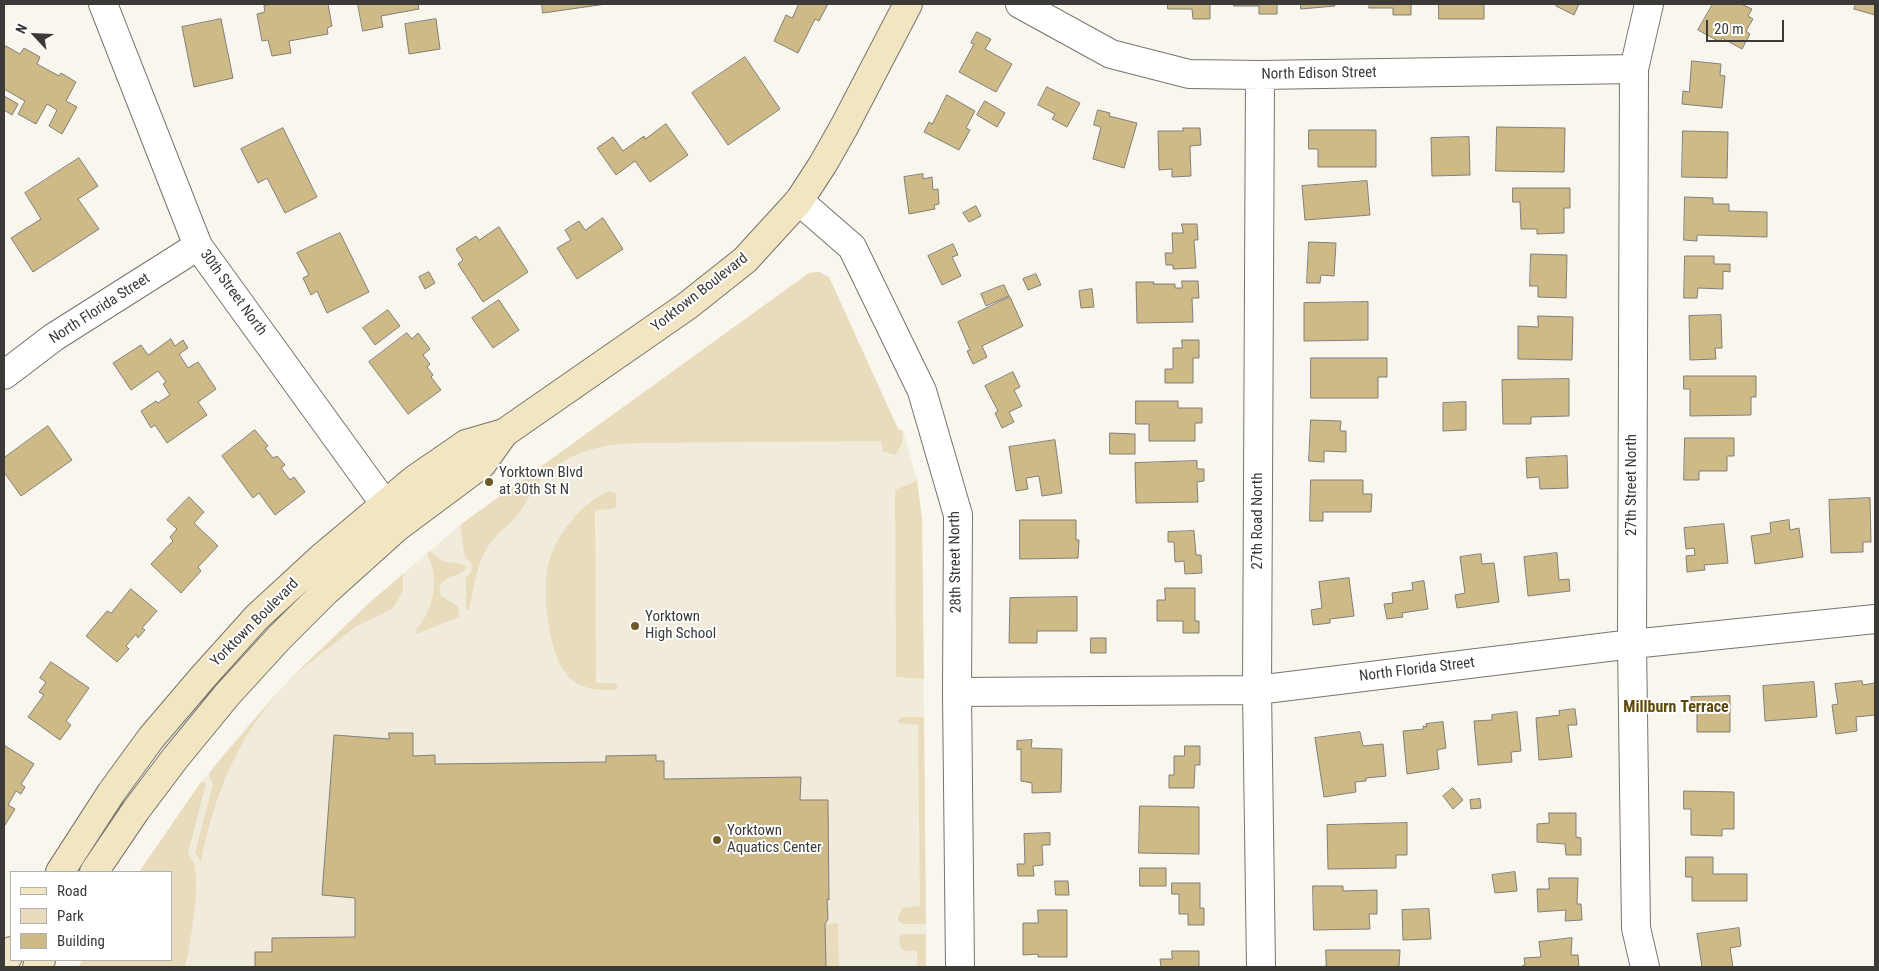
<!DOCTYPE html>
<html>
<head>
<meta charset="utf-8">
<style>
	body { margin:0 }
	#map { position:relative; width:1879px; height:971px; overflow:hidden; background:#f9f6ee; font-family:"Roboto Condensed",sans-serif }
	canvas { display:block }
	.frame { position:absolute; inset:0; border:5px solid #3b3a37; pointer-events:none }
	.legend { position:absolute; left:10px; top:871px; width:162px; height:90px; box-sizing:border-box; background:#fff; border:1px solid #b1b0af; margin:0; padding:6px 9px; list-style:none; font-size:15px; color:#3b3a37 }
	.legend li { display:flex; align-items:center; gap:10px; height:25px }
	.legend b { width:25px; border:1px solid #b1b0af }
	.north { position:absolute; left:10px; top:10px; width:50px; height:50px; -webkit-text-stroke:4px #fff; paint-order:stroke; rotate:295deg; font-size:14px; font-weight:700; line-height:20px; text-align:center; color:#3b3a37 }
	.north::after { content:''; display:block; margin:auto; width:18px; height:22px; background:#3b3a37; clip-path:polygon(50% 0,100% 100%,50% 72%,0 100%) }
	.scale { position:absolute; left:1706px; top:20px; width:78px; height:22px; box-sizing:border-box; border:2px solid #3b3a37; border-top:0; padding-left:6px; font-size:15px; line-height:18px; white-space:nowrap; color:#3b3a37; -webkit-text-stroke:4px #fff; paint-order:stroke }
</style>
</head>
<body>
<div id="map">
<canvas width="1879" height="971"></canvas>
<div class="frame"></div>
<ul class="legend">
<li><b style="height:6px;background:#f2e5c1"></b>Road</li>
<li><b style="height:14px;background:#e9dcbd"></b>Park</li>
<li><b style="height:14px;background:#ceba86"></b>Building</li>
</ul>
<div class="north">N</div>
<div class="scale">20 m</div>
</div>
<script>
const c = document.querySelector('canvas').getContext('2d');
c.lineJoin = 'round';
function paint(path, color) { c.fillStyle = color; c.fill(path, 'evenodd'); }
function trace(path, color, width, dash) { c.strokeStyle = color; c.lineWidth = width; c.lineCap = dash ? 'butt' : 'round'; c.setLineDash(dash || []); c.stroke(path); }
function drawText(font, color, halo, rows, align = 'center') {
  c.font = font + ' "Roboto Condensed",sans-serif'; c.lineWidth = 4; c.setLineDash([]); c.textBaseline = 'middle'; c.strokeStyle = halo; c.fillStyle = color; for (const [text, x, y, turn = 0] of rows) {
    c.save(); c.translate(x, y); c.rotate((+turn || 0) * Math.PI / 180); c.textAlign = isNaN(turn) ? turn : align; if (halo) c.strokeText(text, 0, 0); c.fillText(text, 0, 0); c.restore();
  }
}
const built = new Path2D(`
	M819,272L829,277L898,429L903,431L917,481L922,519L926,967H78L83,960H171V872H139L201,782L248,725L291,678L403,574L460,525L809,273Z`);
const green = new Path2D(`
	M819,272L829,277L898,429L903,431L902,444L895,455L883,451L881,441L636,443C599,445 569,451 542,479C532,489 527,502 519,513C511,524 500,530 492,541C476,561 475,585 469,609L466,610V577C474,572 474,562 465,558L460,525L809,273Z
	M917,481L922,519L924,679L897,677L896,675L895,490Z
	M609,491L616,493V507L612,509L595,510L596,683H615L618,687L615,690C599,690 581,690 569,677C547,655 540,583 551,555C562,528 583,503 609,491Z
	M430,551C445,566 447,560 465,565L466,567C462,577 448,573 439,587L441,596L458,606L459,617L416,634L415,631C434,611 440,578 427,554Z
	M403,574V592L392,609L355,627L291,678L368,604Z
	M279,691C269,704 258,717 249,732C224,772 210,816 201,862L195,853L213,784L209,775L210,772Z
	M903,717H924L926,924H903L898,921V916L903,908L920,906L918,725L899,723L898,721Z
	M201,782H205L206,784L188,853C191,858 194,862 195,867C199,892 191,942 185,967H78L83,960H171V872H139Z
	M838,923L839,967H825V924Z
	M903,934H926V967H917V951H905L900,947L899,937Z`);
const building = new Path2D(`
	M273,4H328L332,26L327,28L328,34L289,41L291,53L272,56L268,40L262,41L257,14L265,12L264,6Z
	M358,4H418L419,9L381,16L383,27L363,31Z
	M542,4H606L543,13Z
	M799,4H828L819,21L815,19L798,53L774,41L786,15L792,18Z
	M1168,4H1210V19H1193L1192,9H1168Z
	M1234,4H1277V14H1259V6H1234Z
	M1301,4H1334L1335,6L1301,9Z
	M1370,4H1411V15H1393V8H1369Z
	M1439,4H1484V19H1439Z
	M1557,4H1579L1574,15L1556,6Z
	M1713,4H1741L1752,9L1748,16L1753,19L1746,31L1750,34L1742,49L1722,38L1720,42L1698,30Z
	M1856,4H1875V15L1854,9Z
	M221,19L233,78L194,87L182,27Z
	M436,19L440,49L409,54L405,24Z
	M977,32L991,39L985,49L1012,64L996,92L959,72L974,44L971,43Z
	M6,46L20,54L24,48L40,57L37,64L59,76L61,73L76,82L66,101L77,107L62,134L49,126L57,110L47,104L36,124L18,114L25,101L4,89V50Z
	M745,57L780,109L728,145L692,93Z
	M1692,61L1721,64L1720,75L1725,76L1722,108L1682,104L1683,91L1689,92Z
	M1047,87L1080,103L1067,127L1052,119L1055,114L1038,105Z
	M947,95L975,111L966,128L970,130L959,150L924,132L929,122L932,124Z
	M4,96L18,104L12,115L4,110Z
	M985,101L1005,113L997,127L977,115Z
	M1098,110L1110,113L1109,116L1137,123L1124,168L1093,159L1101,127L1094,125Z
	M666,124L688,155L650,182L635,161L616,175L597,148L613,137L623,151L644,136L645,139Z
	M1497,127L1565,128L1564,172L1496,171Z
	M283,128L317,197L285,213L267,178L258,183L241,149Z
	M1183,128H1200L1201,145L1190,146L1191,176L1172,177V169L1159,170L1158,131H1183Z
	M1309,130H1376V167H1318V149H1309Z
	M1683,131L1728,132L1727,178L1682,177Z
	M1469,137L1470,175L1432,176L1431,138Z
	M79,158L98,186L78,199L99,229L33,272L11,238L41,219L25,193Z
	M923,174V179L932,177L933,190L938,189L939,204L934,205L935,209L909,214L904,177Z
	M1367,181L1370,215L1305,220L1302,186Z
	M1513,188H1570V208H1564V233L1537,234V229H1521L1520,202H1513Z
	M1685,197L1713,198V204H1729V211L1767,212V237L1697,235V241L1684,240Z
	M976,206L981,216L969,222L963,213Z
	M603,218L623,249L577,279L557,248L571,240L565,230L579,221L585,230Z
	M1182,224H1197L1198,240H1194L1196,268L1173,269V265H1166L1165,253H1173L1172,233H1183Z
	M499,227L528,272L483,302L458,264L463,260L456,249L476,236L479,240Z
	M340,233L369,292L327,313L317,291L311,295L303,278L309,275L297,253Z
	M1309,242L1336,243L1334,276L1321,275L1320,283H1307Z
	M953,244L958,255L952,257L961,276L942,285L928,256Z
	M1531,254L1567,255L1566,298L1538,297V286H1530Z
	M1685,256H1714V264H1730V272L1723,271V289L1698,288L1697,298H1684Z
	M429,272L435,283L425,289L419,277Z
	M1036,274L1041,285L1028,290L1023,279Z
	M1182,281H1198L1199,298H1192L1193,322L1137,323L1136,282H1154L1153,284H1175V288H1182Z
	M1004,285L1009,296L986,306L981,294Z
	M1092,289L1094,307L1081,308L1079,291Z
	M1010,297L1023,326L982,346L987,357L973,364L967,351L970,350L958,322Z
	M499,300L519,330L493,348L472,318Z
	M1368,302V340L1304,341V303Z
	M388,310L400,326L375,345L363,328Z
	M1721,315L1722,348H1715L1716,359L1690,360L1689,316Z
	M1538,316L1573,317L1572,360L1518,359V326L1538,327Z
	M407,333L412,339L418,333L430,349L423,355L430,364L427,367L433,375L431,377L441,390L408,414L369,362Z
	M171,339L175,346L183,340L188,348L179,354L188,368L198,362L216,389L198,402L207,415L167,443L155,425L151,428L141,411L156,401L158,403L170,395L163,384L166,382L158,371L131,390L113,363L141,345L148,355Z
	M1182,340H1199V358H1193V383H1165V369H1173V348H1182Z
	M1311,358H1387V377H1378V398H1311Z
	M1013,372L1020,387L1014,390L1022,406L1009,412L1014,422L1002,428L995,413L998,411L985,386Z
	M1684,376H1756V397H1751V415L1690,416V389H1684Z
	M1569,379V416L1531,417V424H1503L1502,380Z
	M1136,401H1178V408H1202V423H1195V441H1149V424H1136Z
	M1466,402V430L1443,431V403Z
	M1311,420L1341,421L1340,431H1346V452L1324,451V462L1309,461Z
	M48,426L72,460L21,496L4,472V458Z
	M255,430L268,446L265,448L273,458L277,456L285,465L281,468L290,480L294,477L305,492L275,515L259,493L253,498L222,456Z
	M1110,433L1135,434V454H1110Z
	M1685,438H1734V456H1727V471H1699V480H1684Z
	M1055,440L1062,493L1042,496L1039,476L1026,478L1028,489L1016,491L1009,447Z
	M1567,456L1568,488L1540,489L1539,477L1527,478L1526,458Z
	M1197,461V469H1204V481L1197,482L1198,502L1136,503L1135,463Z
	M1311,480H1363V494H1372L1371,512H1323V521H1310Z
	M189,497L204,512L194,523L218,546L198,567L201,571L181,593L151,564L173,541L170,537L177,529L167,520Z
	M1870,498L1871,542H1863V552L1831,553L1829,500Z
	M1020,520H1076V540H1079L1078,558L1020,559Z
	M1789,520L1790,530L1799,528L1803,557L1755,564L1751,536L1771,533L1770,523Z
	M1724,524L1728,563L1704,565L1705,570L1687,572L1686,556L1695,555L1694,548L1686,549L1684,528Z
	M1194,531L1196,555H1201L1202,573L1185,574L1184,561L1175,562L1174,542H1168V532Z
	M1557,553L1559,580L1569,579L1570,591L1528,596L1524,557Z
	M1481,554L1482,564L1494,563L1499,602L1457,608L1455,595L1465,593L1460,557Z
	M1349,578L1354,616L1330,619V623L1313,625L1311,610L1322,608L1319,582Z
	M1424,581L1428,609L1402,613L1403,617L1387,619L1384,604L1393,603L1392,593L1413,590L1412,583Z
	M1165,588H1195V621H1199V633H1183V621H1157V600H1165Z
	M131,589L157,611L142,628L145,630L138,638L136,634L126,646L129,649L117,662L86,636L107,611L111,613Z
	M1077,597V631H1037V643H1009L1010,598Z
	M1091,638H1106V653H1091Z
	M51,662L89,688L66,721L71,725L60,740L28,717L44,695L39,692L46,682L40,678Z
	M1862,681L1863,685L1875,683V715L1856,717L1857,731L1836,734L1832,705L1838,704L1835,684Z
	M1814,682L1817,717L1765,721L1763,686Z
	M1730,696V732H1697V712H1691V697Z
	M1575,709L1577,725H1568L1572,757L1539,760L1536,718L1560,715L1559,711Z
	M1517,712L1521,751L1511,752L1512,762L1478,765L1474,721L1492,720V715Z
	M1443,722L1446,748L1437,750L1439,769L1407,774L1403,731L1424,729L1423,726L1427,727L1426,724Z
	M1360,732L1363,746L1383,744L1386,776L1366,778V781L1355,782L1356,792L1324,797L1315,738Z
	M389,733H413V756L435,755V764L606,762V756L656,755V761H664V779L801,777L800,800H828L829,900L827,899L828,919L825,924L826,967H255V952H272V938L355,937V898L322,895L334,735L389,739Z
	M1032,740L1031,748L1062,749L1061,792L1032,793V783L1021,781V749L1017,750V741Z
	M4,745L34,764L21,784L25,787L21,794L16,791L8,805L15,809L5,825Z
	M1185,746H1200V765H1195L1194,788H1169V775H1174V756H1184Z
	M1453,788L1463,800L1453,809L1443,796Z
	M1684,791L1734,792V829H1722V836L1691,835V809H1684Z
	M1480,799L1481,808L1471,809L1470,800Z
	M1140,806L1199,807V854L1139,853Z
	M1549,813H1576V837L1581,838V855H1566L1565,844L1537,842V824L1549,823Z
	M1407,823V855H1396V868L1328,869L1327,825Z
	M1050,833V845H1042L1043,865L1033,866L1034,876H1018L1017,864H1025L1024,834Z
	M1686,857H1713V874H1747V901H1692V877H1686Z
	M1140,868H1166V886H1140Z
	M1515,872L1517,891L1495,893L1492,875Z
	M1549,878H1578L1577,904H1581L1582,920L1565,921L1566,910L1538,912L1537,889H1549Z
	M1055,881H1068L1069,895H1056Z
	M1172,883H1200V908H1204V925H1188V914H1179V894H1172Z
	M1313,886H1343V891L1377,890V914H1369L1370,929L1314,930Z
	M1429,909L1431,939L1403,940L1402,910Z
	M1038,910H1067V957H1038V954L1023,955V923H1038Z
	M1739,928L1741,946L1730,948L1733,967H1702L1697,934Z
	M1572,938L1571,955H1578L1579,967H1520L1525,965L1524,958L1541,957L1539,942Z
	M1326,950H1400L1399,967H1322L1326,966Z
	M1172,951H1199V967H1161L1160,959H1172Z`);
const street = new Path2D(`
	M103,4L198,246L384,503
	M1020,4L1111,54L1189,74L1260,75L1634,69
	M1260,75L1257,690L1261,967
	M799,201L852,247L922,391L958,515L957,692L960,967
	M4,375L54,337L198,246
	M957,692L1257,690L1632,644L1875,619
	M1645,967L1636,928L1632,644L1634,69L1649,4`);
const secondary = new Path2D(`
	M60,872L111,793L151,738L203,677L257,617L321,558L415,479L466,444L504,433L687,306L745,260L799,201L823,164L844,127L908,4
	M94,872L136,810L176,757L226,696L279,638L326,591L396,528L482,464L504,433
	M4,963L11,951
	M37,967L41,960`);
const markers = [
	[489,482,5,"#6d5a28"],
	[635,626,5,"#6d5a28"],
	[717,840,5,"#6d5a28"]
];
const streetNames = [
	["North Edison Street",1319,74,-1],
	["30th Street North",233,293,54],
	["Yorktown Boulevard",700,293,-38],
	["North Florida Street",100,309,-33],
	["27th Street North",1632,485,-90],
	["27th Road North",1258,521,-90],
	["28th Street North",956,562,-91],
	["Yorktown Boulevard",255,623,-45],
	["North Florida Street",1417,670,-7]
];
const poiNames = [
	["Yorktown Blvd",499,473],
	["at 30th St N",499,490],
	["Yorktown",645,617],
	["High School",645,634],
	["Yorktown",727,831],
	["Aquatics Center",727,848]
];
const neighbourhoodNames = [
	["Millburn Terrace",1676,708]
];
paint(built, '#f1ebdc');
paint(green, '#e9dcbd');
paint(building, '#ceba86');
trace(building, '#827f78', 1);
trace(street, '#77746e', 30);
trace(secondary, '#77746e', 30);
trace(street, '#fff', 28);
trace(secondary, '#f2e5c1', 28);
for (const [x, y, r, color] of markers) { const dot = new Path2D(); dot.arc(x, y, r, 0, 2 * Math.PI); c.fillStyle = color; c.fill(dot); trace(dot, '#fff', 2); }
drawText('15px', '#3b3a37', '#fff', streetNames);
drawText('15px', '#3b3a37', '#fff', poiNames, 'left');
drawText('bold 16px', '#5c4808', '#fff', neighbourhoodNames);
</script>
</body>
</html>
